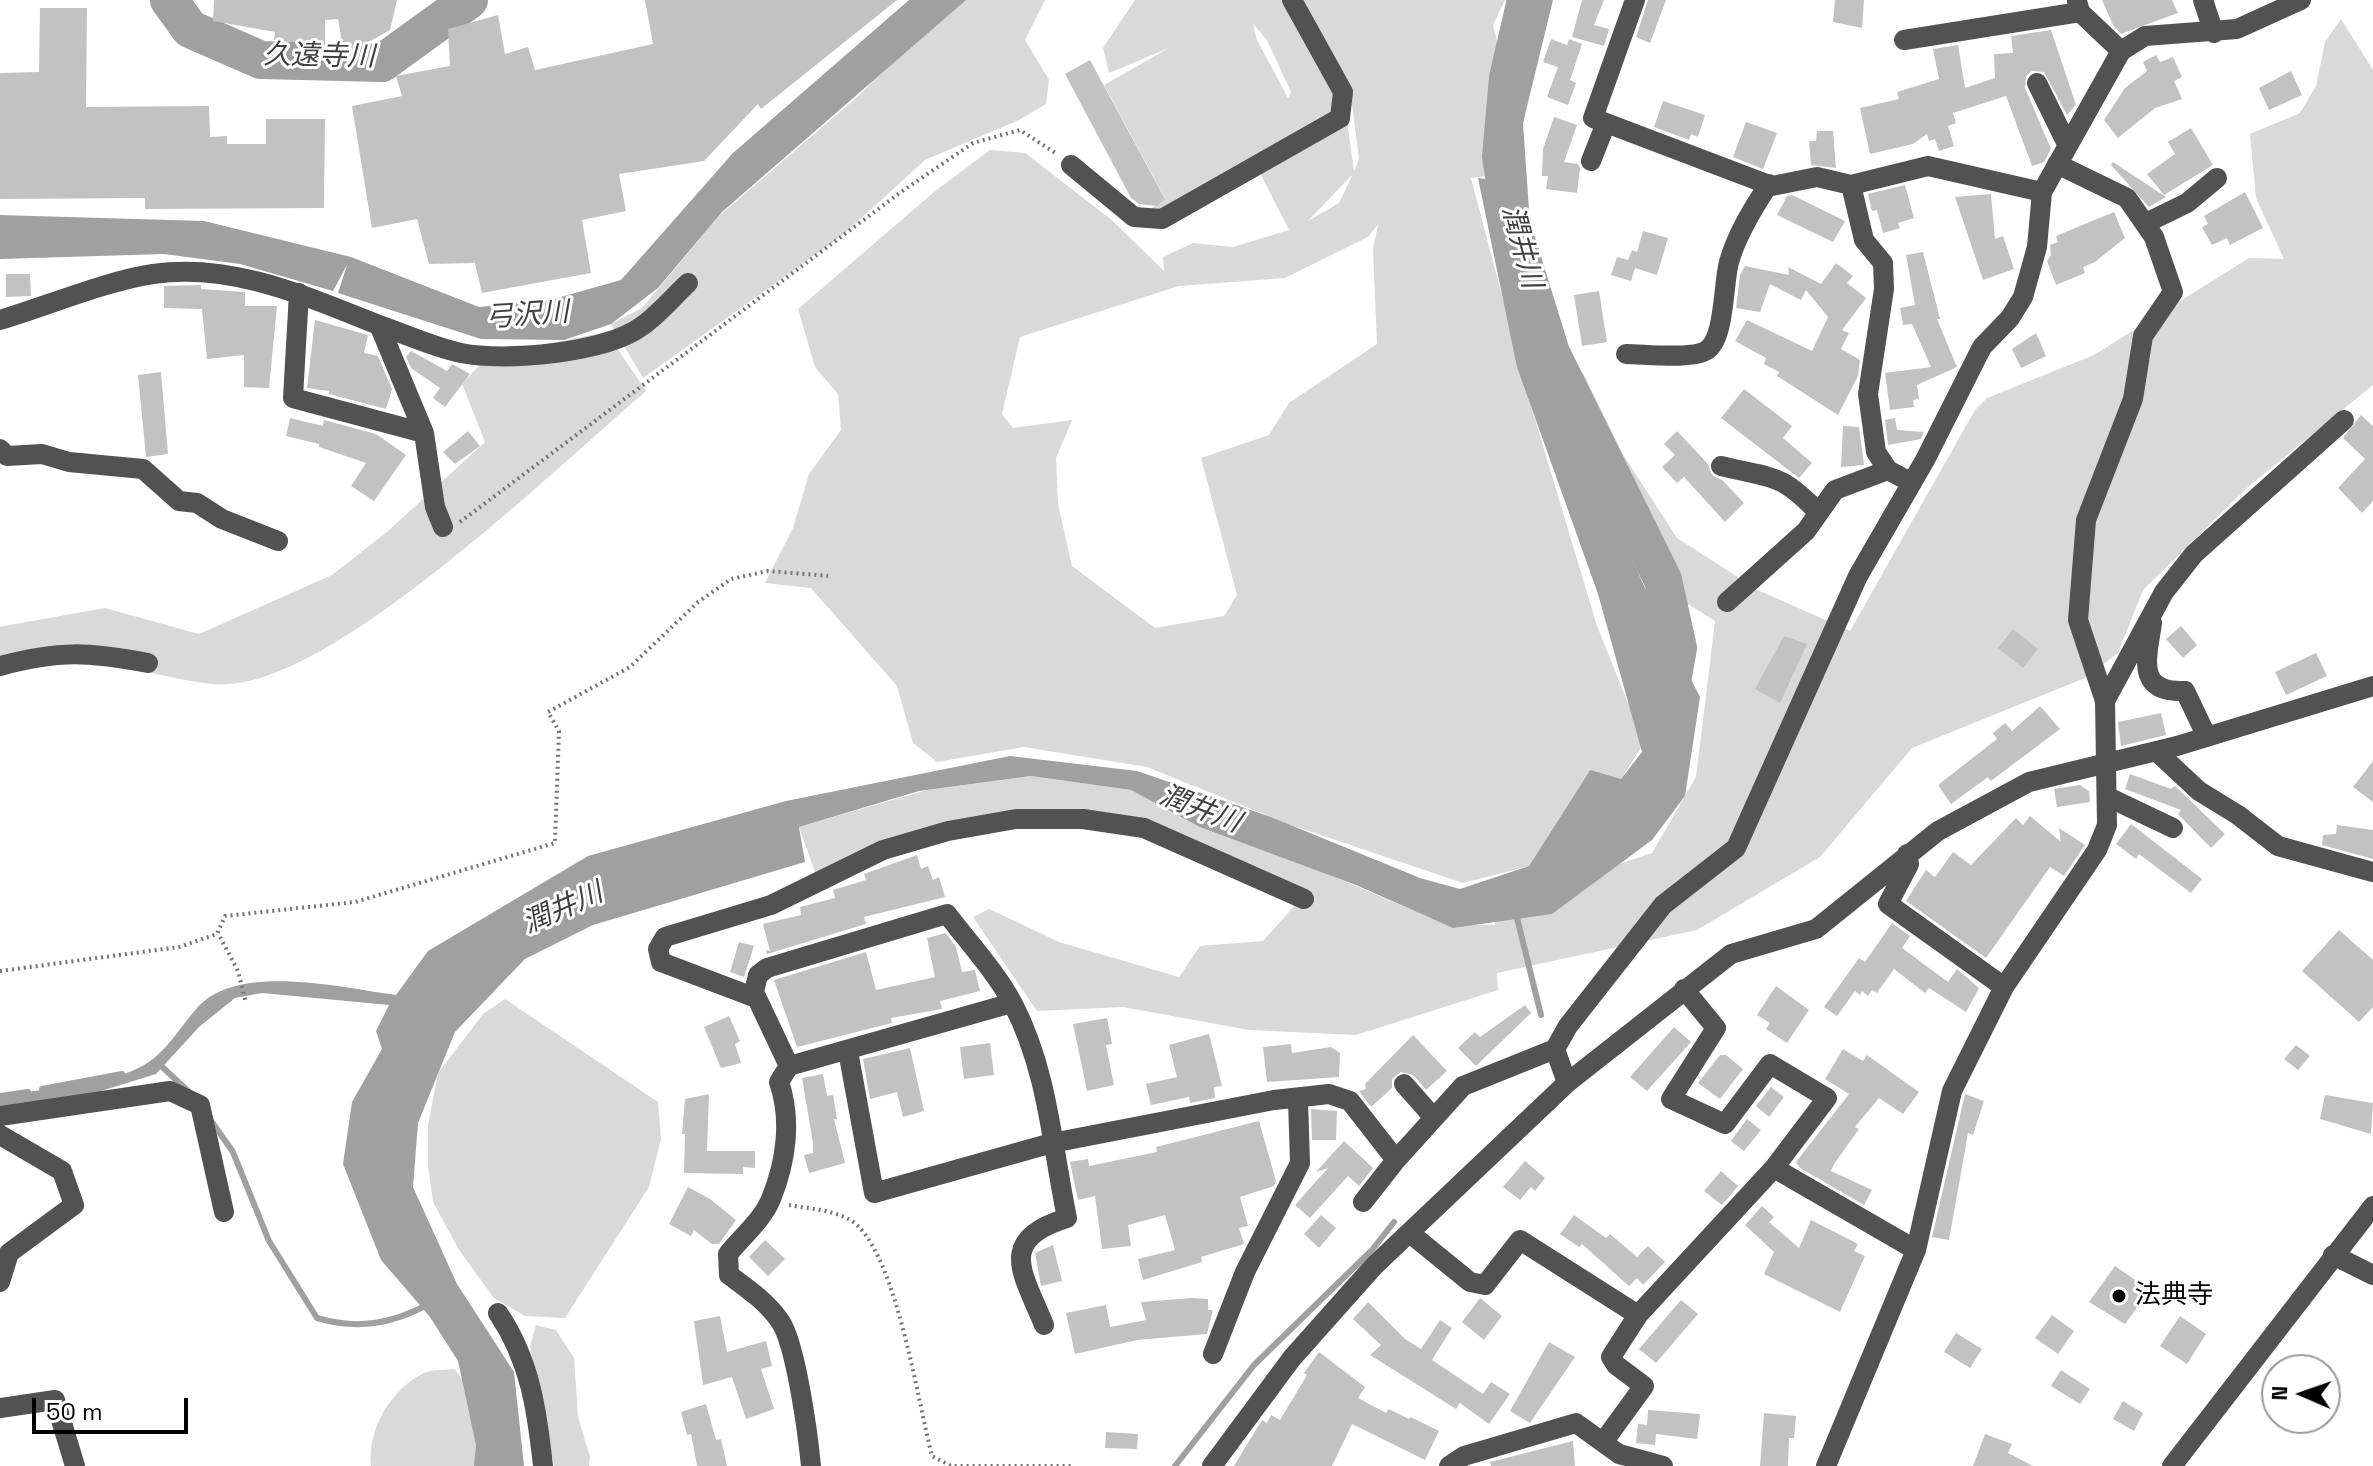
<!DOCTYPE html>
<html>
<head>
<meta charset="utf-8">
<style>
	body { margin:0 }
	#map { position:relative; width:2373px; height:1466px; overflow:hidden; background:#fff; font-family:"Space Grotesk",sans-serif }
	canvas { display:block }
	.north { position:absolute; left:2261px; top:1354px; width:80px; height:80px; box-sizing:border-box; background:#fff; border:2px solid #999; border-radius:50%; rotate:272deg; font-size:22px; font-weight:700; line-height:32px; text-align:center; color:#000 }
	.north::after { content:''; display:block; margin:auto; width:28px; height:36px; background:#000; clip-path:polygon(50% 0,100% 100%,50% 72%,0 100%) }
	.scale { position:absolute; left:32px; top:1398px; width:156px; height:36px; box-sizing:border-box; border:4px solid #000; border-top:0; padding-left:10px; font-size:24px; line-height:28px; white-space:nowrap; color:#000; -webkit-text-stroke:6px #fff; paint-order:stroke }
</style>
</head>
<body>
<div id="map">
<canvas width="2373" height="1466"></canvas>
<div class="north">N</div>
<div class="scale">50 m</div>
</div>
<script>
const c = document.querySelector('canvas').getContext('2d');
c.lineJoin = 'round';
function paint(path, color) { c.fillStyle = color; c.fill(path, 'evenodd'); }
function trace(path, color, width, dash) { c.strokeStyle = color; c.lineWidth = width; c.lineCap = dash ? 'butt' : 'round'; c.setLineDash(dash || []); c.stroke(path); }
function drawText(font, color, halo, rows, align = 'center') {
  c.font = font + ' "Space Grotesk","Noto Sans JP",sans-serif'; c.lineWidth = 6; c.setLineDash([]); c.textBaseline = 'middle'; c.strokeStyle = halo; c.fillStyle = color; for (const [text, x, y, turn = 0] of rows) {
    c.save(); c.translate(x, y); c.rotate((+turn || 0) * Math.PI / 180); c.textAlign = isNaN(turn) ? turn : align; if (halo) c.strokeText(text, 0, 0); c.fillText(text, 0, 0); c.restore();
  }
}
const green = new Path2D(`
	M957,0H1045L1025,40L1049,80L1046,104L1019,120L925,160L844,234L643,378L611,324L642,308L719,216L856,98Z
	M1135,0H1505L1493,25L1505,72L1503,174L1471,178L1531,406L1597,626L1644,743L1621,779L1589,771L1529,866L1463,883L1291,825L1147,767L1024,747L937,762L913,743L897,686L811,588L765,583L793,528L809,474L841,430L838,394L815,367L798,309L934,192L990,150L1025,153L1113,221L1164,271L1163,257L1193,243L1233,247L1289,230L1253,159L1210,202L1141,217L1165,198L1104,85L1169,48L1109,73L1103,48ZM1253,24L1267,40L1291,92L1288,98L1257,40ZM1351,96L1359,159L1354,171L1344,99ZM1352,176L1339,203L1308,221L1351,176ZM1378,224L1373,250L1377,344L1289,403L1269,435L1201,458L1237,595L1224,616L1155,628L1072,566L1058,504L1056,458L1072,420L1013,428L1002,414L1020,337L1179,286L1285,278L1368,237Z
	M2341,19L2373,70V385L2248,487L2143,590L2118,653L2085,678L1912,748L1820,857L1697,930L1497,973L1498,990L1356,1035L1249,1030L1123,1007L1037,1011L973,917L989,909L1059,942L1179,977L1200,946L1263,941L1297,903L1163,828L1031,811L816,875L799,827L927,790L1031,776L1131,790L1447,925H1495L1494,906L1652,853L1696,777L1715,621L1627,566L1533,377L1555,333L1584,375L1622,453L1677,538L1758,590L1850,631L1975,410L1987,398L2094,355L2249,258L2284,259L2256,198L2250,134L2300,113L2316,86L2325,42Z
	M606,332L646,391C557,467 340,678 229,684C202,686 171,676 145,672C96,665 49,661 0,659V627L4,626L105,608L199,634L332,575L387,532L485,442L462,384L488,356Z
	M505,999L658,1102L661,1139L649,1187L565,1318L525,1316L494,1298L459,1250L433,1202L428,1166V1125L438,1073L483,1014Z
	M536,1325L556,1330L574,1358L578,1417L590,1457L589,1466H554L530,1346Z
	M455,1369L475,1400L486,1466H371C367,1429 391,1389 424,1373C433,1369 446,1370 455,1369Z`);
const water = new Path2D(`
	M909,0H966L722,212L658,288L611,324L564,340L481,339L338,293L347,265L333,291L240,264L164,254L0,259V215L204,221L351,257L479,307L550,300L621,280L733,153Z
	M1515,0H1553L1523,123L1539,355L1650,599L1700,697L1685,796L1652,840L1552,914L1453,928L1356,885L1200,827L1131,790L1031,776L919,791L799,827L805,862L593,925L525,959L455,1032L418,1123L413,1187L457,1284L514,1372L524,1466H474L476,1445L458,1361L430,1317L381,1260L343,1164L352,1102L382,1049L376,1031L389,1005L262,993L235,998L199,1027L156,1074L88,1095L0,1109V1097C43,1088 91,1086 132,1071C163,1059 176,1032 197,1008C238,962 341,988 396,995L428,951L588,856L786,801L1010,756L1137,771L1271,817L1420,878L1460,889L1529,866L1590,770L1621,779L1642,752L1598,594L1517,367L1478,178L1502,181L1522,257L1503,38Z`);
const stream = new Path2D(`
	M1516,914L1541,1015
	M158,1063L188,1091
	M42,1089L122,1074
	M0,1096L28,1092
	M212,1122L233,1152L269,1241L317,1318C358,1330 392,1324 429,1304
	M1175,1466L1254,1365L1372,1250L1394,1222`);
const river = new Path2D(`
	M169,0L190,29L261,60L382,63L469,0
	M1526,0L1508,78L1501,157L1513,230L1551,353L1663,580L1678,648L1668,704`);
const building = new Path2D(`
	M214,0H397L390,30L354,50L343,48L338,19L325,20V46L274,40L275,32L213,21Z
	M645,0H897L761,109L758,104L704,161L619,174L626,211L582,220L591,273L482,293L475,263L429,264L417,219L372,228L352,106L402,96L396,76L450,66L448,29L498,15L505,54L528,47L535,70L653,44Z
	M1582,0H1604L1594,25L1609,29L1604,46L1572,37Z
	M1648,0H1666L1650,43L1636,37Z
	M1835,0H1864L1862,28L1833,22Z
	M2102,0H2172L2178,13L2121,34L2113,25Z
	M40,8H87L86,107L209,106L210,137L227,136V144H266V119H325L324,208L145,209V198L0,199V73L39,72Z
	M2051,30L2076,105L2067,115L2044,72L2032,71L2026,76L2025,88L2051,149L2044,162L2032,166L2006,96L1953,113L1956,123L1948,126L1954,146L1939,151L1935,139L1929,141L1927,134L1913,144L1870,154L1860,108L1899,99L1897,92L1939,79L1933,49L1958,45L1965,88L1995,78L1994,54L2013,53L2011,36Z
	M1551,39L1567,45L1569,39L1582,44L1570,80L1576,83L1568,105L1547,97L1558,67L1543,62Z
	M2156,55L2160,62L2173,57L2182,77L2174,81L2182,99L2155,108L2118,138L2104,120L2125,88L2147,71L2143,62Z
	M1090,60L1165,199L1157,206L1139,204L1131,198L1065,74Z
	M2291,71L2302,95L2269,110L2259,88Z
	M1663,101L1705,115L1698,137L1691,134L1689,140L1654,127Z
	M1554,117L1577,125L1564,162L1578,164L1580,168L1577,193L1546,189L1548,176H1542L1543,149Z
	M1746,122L1777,133L1763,169L1733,157Z
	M2191,128L2213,165L2164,195L2147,174L2175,154L2168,142Z
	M1817,131H1833L1836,168L1811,165L1809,141H1816Z
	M2113,162L2166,197L2149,207L2111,165Z
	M1905,185L1914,218L1898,223L1900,228L1883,233L1877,210L1872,211L1868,194Z
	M2245,192L2263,228L2230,245L2227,238L2212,245L2202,227L2208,224L2204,216Z
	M1991,194L1995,239L2003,236L2014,269L1983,280L1955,197Z
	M1792,195L1845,221L1833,242L1777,215L1787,196Z
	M2114,212L2125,238L2095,262L2083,267L2085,273L2056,285L2047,261L2051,255L2050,245L2058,242L2056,236Z
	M1643,231L1668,238L1657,275L1635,268L1631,281L1611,275L1617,257L1628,260L1632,250L1637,252Z
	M1923,252L1940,319H1937L1957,367L1917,385L1919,399L1913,400L1914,407L1890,410L1885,373L1931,367L1912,324L1903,325L1900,308L1915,305L1906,255Z
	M1836,263L1853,276L1847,283L1866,298L1842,330L1849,333L1841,349L1860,360L1858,376L1838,415L1777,376L1779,372L1764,364L1766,358L1735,341L1747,320L1812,351L1828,317L1806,290L1801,300L1770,284L1760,312L1736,308L1740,275L1745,266L1789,275L1788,267L1821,284Z
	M6,274H30L31,296L6,297Z
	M201,285V289L245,292V306H277L269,388L244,387V355L207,359L202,309L164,308V286Z
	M1599,291L1607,342L1582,346L1574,295Z
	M315,320L368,335L364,353L378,356L392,389L386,409L329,394V391L307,388Z
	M2036,333L2046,356L2021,368L2012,349Z
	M411,351L447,371L452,364L470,374L445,407L433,398L440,388L411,368L406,357Z
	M161,372L168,454L146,457L138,375Z
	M1744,389L1792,426L1783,438L1812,463L1799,478L1721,418Z
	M2361,415L2373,426V501L2362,513L2338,488L2365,459L2343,438Z
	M290,418L323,426L324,420L376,434L406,455L374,501L351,486L366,463L319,447V444L286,436Z
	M1895,418L1897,430L1924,432L1921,439L1888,445L1885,420Z
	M1843,426L1859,427L1864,465L1841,467Z
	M468,431L480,446L455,464L443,452Z
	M1677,431L1708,464L1712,475L1722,480L1744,503L1725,522L1684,477L1677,483L1662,467L1675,455L1664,444Z
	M2181,626L2197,645L2183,658L2166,639Z
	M2013,629L2038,649L2023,668L1998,648Z
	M1784,636L1807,644L1780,703L1755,689Z
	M2316,653L2327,676L2286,695L2275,672Z
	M2040,706L2060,729L1991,781L1988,777L1951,804L1938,785L1997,739L1993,733L2005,723L2012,731Z
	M2161,713L2166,735L2121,746L2118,722Z
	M2373,761V802L2353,787Z
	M2130,774L2171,789L2175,786L2225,834L2211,848L2178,814L2181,810L2125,789Z
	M2080,785L2089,791L2090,802L2057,807L2054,789Z
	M2030,816L2061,842L2059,828L2085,845L2064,876L2050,867L1986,958L1906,901L1926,870L1935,877L1953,852L1971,865L2016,818L2023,825Z
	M2131,824L2202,879L2191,893L2139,854L2136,859L2116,844Z
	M2337,825L2373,830V859L2322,845L2323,835L2336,834Z
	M917,855L921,869L928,866L933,880L939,877L945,897L864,917L866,924L767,954L766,950L770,951L763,924L801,915L800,907L835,898L833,890L866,880L864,874Z
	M1892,923L1910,936L1902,948L1948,982L1957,969L1979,988L1966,1012L1929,988L1925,993L1894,969L1877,993L1872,990L1868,996L1862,991L1860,995L1855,991L1837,1016L1824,1007L1859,958L1865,962Z
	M2339,930L2373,960V1007L2359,1022L2302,971Z
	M946,933L956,947L962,972L975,970L980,991L940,1001L942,1009L891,1018L892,1023L797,1047L774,980L866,952L876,990L935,977L927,938Z
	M739,942L754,946L744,977L730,972Z
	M1776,986L1809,1010L1787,1043L1766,1029L1770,1023L1757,1015Z
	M1525,1005L1531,1013L1476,1066L1458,1048L1475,1032L1480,1037Z
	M729,1016L740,1041L735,1044L741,1063L721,1068L704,1027Z
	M1107,1018L1112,1044L1106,1045L1114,1085L1087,1091L1073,1024Z
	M1674,1027L1691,1042L1647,1091L1630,1077Z
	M1209,1034L1222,1086L1214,1087L1215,1098L1190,1103L1189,1097L1151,1105L1146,1084L1177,1077L1169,1045Z
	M1413,1035L1447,1071L1426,1090L1413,1075L1401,1072L1392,1079V1088L1371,1107L1359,1091L1366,1089L1365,1084Z
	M990,1043L994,1075L964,1079L960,1047Z
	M1291,1044L1292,1053L1331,1047L1340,1053L1339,1077L1267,1082L1263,1047Z
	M2296,1045L2310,1056L2298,1070L2284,1059Z
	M910,1048L924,1111L903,1117L897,1092L870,1099L863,1059Z
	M1843,1049L1863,1061L1867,1055L1919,1092L1903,1114L1879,1098L1855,1127L1859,1129L1834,1164L1831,1171L1872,1190L1864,1205L1800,1168L1796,1162L1849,1094L1825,1079Z
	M1720,1055H1726L1743,1069L1720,1099L1698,1083Z
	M823,1074L827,1096L833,1095L837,1119H834L845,1163L809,1173L804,1155L813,1153V1143L802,1078Z
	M1771,1087L1784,1097L1769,1117L1756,1106Z
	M709,1094L707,1151H755V1168L743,1167V1174L684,1173L685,1134H682L685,1099Z
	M1965,1094L1984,1101L1973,1135L1968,1133L1949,1240L1932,1237Z
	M2325,1095L2373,1103L2371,1134L2320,1119Z
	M1311,1109L1337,1111L1336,1140H1312Z
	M1747,1119L1761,1130L1744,1151L1731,1141Z
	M1259,1121L1276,1181L1274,1186L1240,1197L1248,1226L1239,1228L1244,1244L1201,1257L1202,1262L1143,1280L1138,1259L1175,1250L1165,1215L1128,1225L1131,1246L1102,1249L1095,1196L1078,1200L1070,1162L1088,1159L1089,1166L1157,1152L1156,1147Z
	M1344,1141L1373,1168L1359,1186L1348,1176L1310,1218L1295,1205L1328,1168L1316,1172Z
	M1525,1161L1545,1178L1535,1191L1531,1187L1520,1200L1503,1187Z
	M1721,1171L1738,1186L1722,1205L1704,1191Z
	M688,1187L710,1199L736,1220L719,1244H712L694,1230L691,1236L669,1224Z
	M1762,1206L1774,1217L1769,1222L1799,1248L1811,1220L1858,1244L1854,1251L1865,1256L1840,1312L1764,1274L1774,1252L1745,1225Z
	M1321,1215L1336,1228L1319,1248L1304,1234Z
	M1574,1215L1606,1238L1610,1234L1637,1257L1648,1246L1665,1262L1643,1285L1637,1278L1629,1286L1582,1244L1579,1247L1560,1234Z
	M765,1240L785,1259L768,1276L749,1257Z
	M1053,1245L1062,1281L1041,1286L1035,1253Z
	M2115,1266L2150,1290L2125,1324L2089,1302Z
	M1192,1298L1208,1299V1310H1213L1207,1334L1137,1340L1075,1354L1066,1313L1106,1305L1110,1327L1146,1320L1141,1302Z
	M1480,1298L1502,1316L1484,1340L1462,1322Z
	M1681,1300L1698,1314L1656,1363L1639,1349Z
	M1368,1302L1405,1339L1421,1349L1440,1320L1452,1328L1432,1360L1483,1394L1491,1382L1510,1394L1489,1424L1460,1403L1456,1409L1370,1355L1381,1345L1353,1319Z
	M2052,1315L2074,1331L2058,1354L2035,1338Z
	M720,1316L727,1352L766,1341L772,1366L761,1369L774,1409L746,1419L732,1377L703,1385L694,1321Z
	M2180,1316L2206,1334L2187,1364L2160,1346Z
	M1956,1333L1982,1349L1970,1368L1944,1352Z
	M1549,1342L1575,1357L1530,1423L1510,1411Z
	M1319,1352L1365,1387L1358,1398L1386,1413L1389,1409L1409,1419L1411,1417L1439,1431L1425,1460L1352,1424L1332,1466H1234L1262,1420L1267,1423L1271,1415L1280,1420L1307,1375L1304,1373Z
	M2061,1370L2090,1389L2080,1404L2051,1386Z
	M2123,1401L2143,1413L2134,1431L2113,1419Z
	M706,1404L716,1440L721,1439L727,1466H697L691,1434L687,1435L681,1412Z
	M1648,1410L1700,1414L1697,1439L1656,1434L1655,1445L1636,1443L1638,1424L1647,1425Z
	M1764,1413L1796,1416L1794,1438H1789L1788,1466H1760Z
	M1106,1432L1138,1434L1137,1449L1105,1448Z
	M1985,1434L2012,1444L2008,1453L2033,1466H1973Z
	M1573,1441L1575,1466H1491L1490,1462Z`);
const path = new Path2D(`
	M460,522L901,192L973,143L1020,130L1057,154
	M220,937L238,971L246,1003
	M0,971L179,947L217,934L225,916L355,902L555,843L559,731L548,712L630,667L698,602L731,579L768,571L828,576
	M789,1205C810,1209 843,1210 859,1227C898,1268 917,1397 932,1456L951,1466H1073`);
const minor = new Path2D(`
	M1635,0L1593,118L1772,186L1817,177L1851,185L1928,166L2042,192
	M2203,0L2214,33
	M2077,1L2080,12L2121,51
	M1904,40L2080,12
	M2037,83L2068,146
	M1591,161L1606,123
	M2057,164L2127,198L2154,237L2173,292L2143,336L2133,399L2086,520L2078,620L2105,701
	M1071,165L1134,217L1162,219L1340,118L1343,92L1292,0
	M1851,185L1864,240L1883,263L1884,289L1868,394L1876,452L1888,470L1912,483
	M2146,223L2187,203L2217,178
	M299,293L293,398L424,433
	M0,320C47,306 106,281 153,274C232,262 307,297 379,325L424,433L435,507L443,527
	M379,325C405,334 433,347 461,353C505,362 606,353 642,326C659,314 673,297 688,283
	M1626,354C1645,354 1692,360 1707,350C1725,338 1723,284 1729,262C1737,234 1753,208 1769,184
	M0,449L7,456L42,454L69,462L143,469L179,501L197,503L222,519L278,541
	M1721,466C1774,479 1779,472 1819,513
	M1727,602L1806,531L1835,490L1888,470
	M2152,623C2147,658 2135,693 2185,691L2207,737
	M0,666C59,650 89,652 148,663
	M2156,751L2199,791L2238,815L2278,846L2373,872
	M2108,797L2173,828
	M1907,854L1909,864L1888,904L2004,987
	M1684,989L1716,1028L1671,1099L1725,1124L1770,1064L1827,1098L1774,1168
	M756,998L661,962L658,949L665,937L771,905L883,850L948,831L1016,819H1083L1144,828L1304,899
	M1012,1003L789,1066L754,992L758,975L767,968L947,914C969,943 996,972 1013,1004C1048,1071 1052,1146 1067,1218C996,1240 1023,1273 1044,1325
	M848,1051L874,1193L1052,1143L1274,1100L1329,1094L1350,1101L1396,1160L1463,1086L1555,1049
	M789,1066L779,1082C792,1120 786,1162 771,1199C763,1219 741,1238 728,1254L729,1275C748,1289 766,1301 780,1321C796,1344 808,1435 811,1466
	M1567,1083L1555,1049L1568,1026L1663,905L1736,848L1858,576L1925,460L1982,347L2010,318L2023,297L2037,247L2042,192L2121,51L2145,36L2237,29L2301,0
	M1404,1084L1434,1118
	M0,1116L170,1091L200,1105L224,1212
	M0,1135L62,1171L74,1205L9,1253L0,1282
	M1363,1202L1396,1160
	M1411,1234L1470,1282L1485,1285L1520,1240L1638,1315L1611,1357L1616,1365L1644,1386L1604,1441
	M2333,1255L2373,1275
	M498,1313C530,1360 537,1410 543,1466
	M1638,1315L1774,1168L1916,1250
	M1213,1354L1245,1272L1300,1163L1298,1100
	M0,1408L55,1400L75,1466
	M1212,1466L1292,1358L1374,1266L1567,1083L1731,954L1816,929L1938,831L2029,782L2177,746L2373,686
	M1449,1466L1464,1456L1576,1423L1619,1454L1663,1466
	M1826,1466L1916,1250L1952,1091L2004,987L2097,850L2107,825L2105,701L2164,592L2194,554L2344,420
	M2172,1466L2373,1206`);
const markers = [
	[2119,1296,8,"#000"]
];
const poiNames = [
	["法典寺",2135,1296]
];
const waterNames = [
	["久遠寺川",319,57,1],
	["潤井川",1521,247,75],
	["弓沢川",527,316,-4],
	["潤井川",1200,810,21],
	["潤井川",563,909,-24]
];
paint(green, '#d9d9d9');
paint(water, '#a0a0a0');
trace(stream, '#a0a0a0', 6);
trace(river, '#a0a0a0', 38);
paint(building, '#c2c2c2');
trace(path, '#747474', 4, [2, 4]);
trace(minor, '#525252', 20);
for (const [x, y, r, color] of markers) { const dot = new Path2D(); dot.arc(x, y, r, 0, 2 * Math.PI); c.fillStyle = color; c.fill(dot); trace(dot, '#fff', 3); }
drawText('26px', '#000', '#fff', poiNames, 'left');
drawText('italic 28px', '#414141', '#fff', waterNames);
</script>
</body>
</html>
